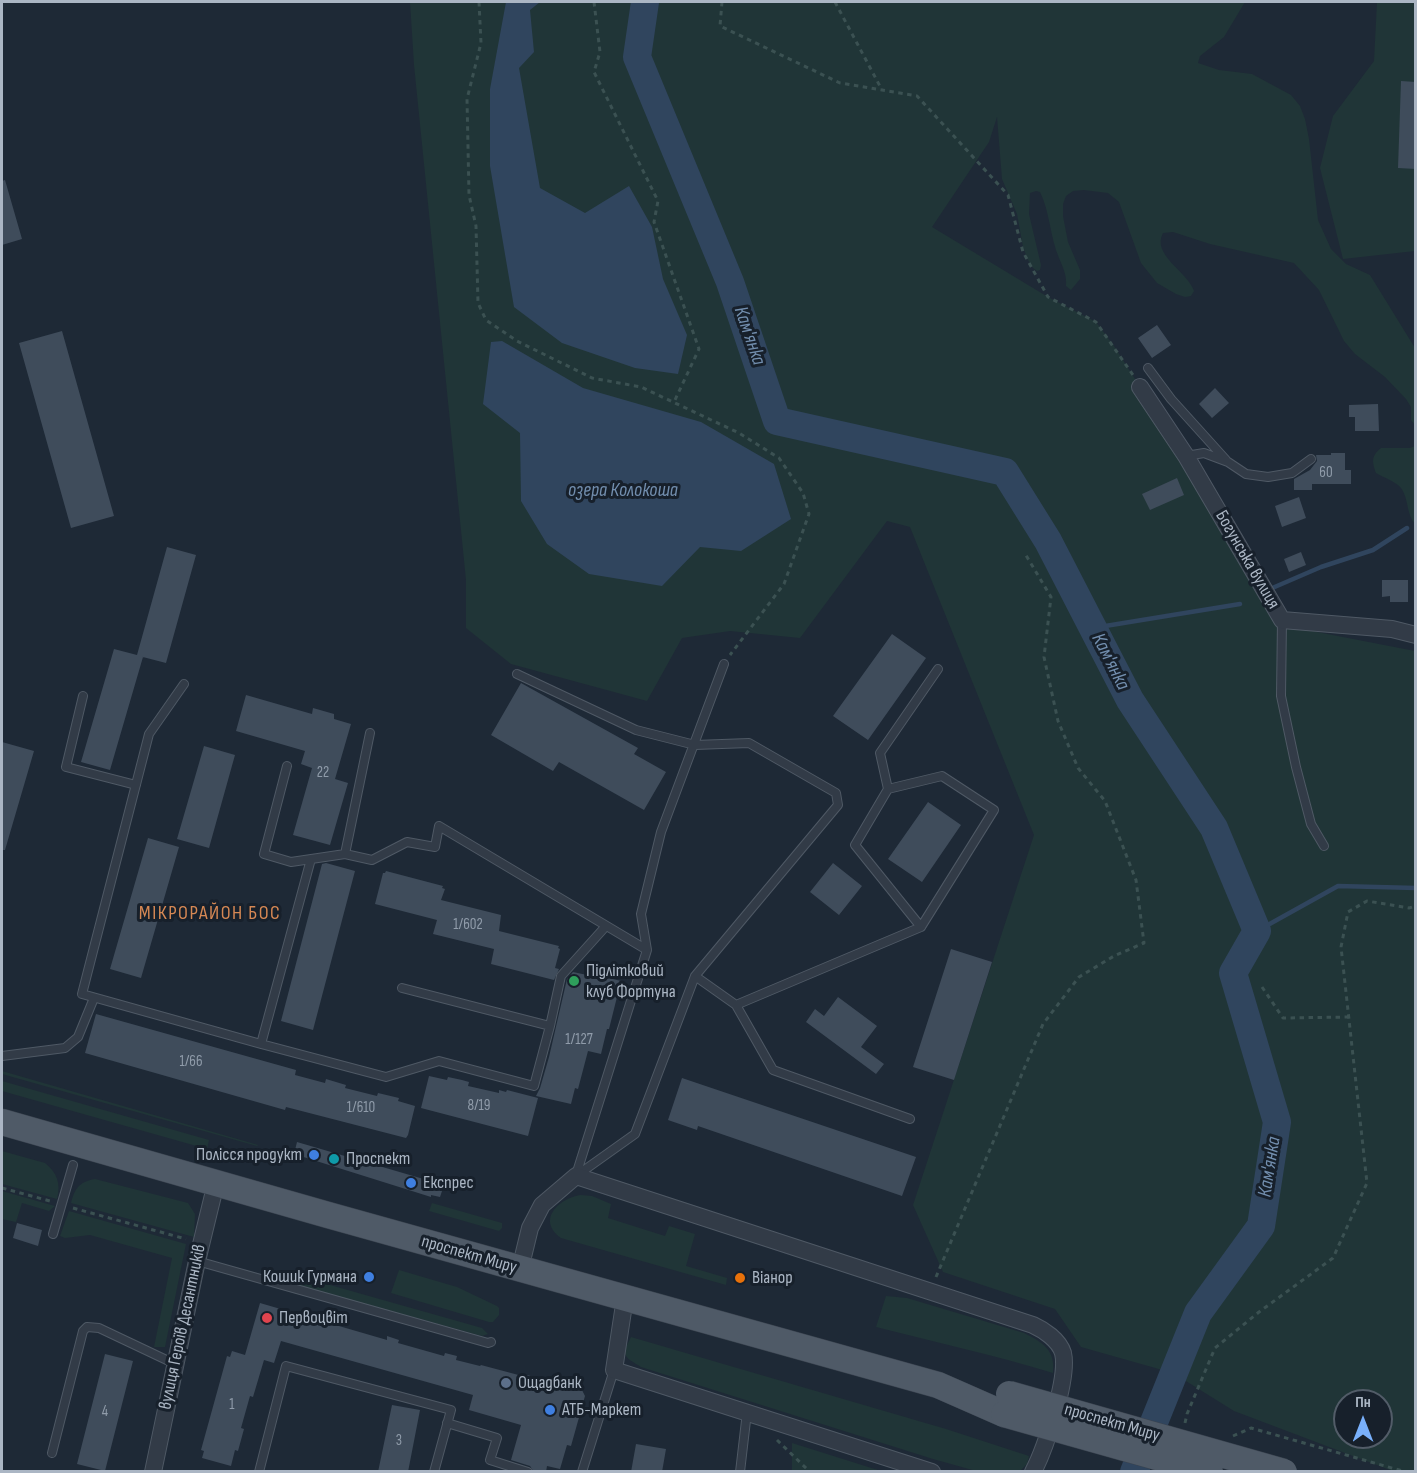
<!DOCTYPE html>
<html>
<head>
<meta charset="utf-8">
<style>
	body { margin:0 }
	#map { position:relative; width:1417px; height:1473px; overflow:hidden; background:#1e2936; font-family:"Sofia Sans Condensed",sans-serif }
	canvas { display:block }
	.frame { position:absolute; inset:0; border:3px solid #abb6c4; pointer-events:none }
	.north { position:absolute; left:1333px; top:1389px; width:60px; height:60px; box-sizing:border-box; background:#17202b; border:2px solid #525c68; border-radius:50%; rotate:0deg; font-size:16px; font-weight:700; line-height:24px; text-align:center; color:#abb6c4 }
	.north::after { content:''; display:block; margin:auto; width:21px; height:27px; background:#79b0fb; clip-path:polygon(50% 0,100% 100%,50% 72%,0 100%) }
</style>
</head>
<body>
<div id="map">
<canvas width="1417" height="1473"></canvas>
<div class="frame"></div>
<div class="north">Пн</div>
</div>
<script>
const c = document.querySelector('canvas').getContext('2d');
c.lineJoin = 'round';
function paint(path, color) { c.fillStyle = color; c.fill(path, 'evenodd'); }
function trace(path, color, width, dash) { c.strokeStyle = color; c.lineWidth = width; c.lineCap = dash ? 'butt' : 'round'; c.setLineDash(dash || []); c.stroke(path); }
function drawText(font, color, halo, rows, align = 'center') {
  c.font = font + ' "Sofia Sans Condensed",sans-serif'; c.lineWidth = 6; c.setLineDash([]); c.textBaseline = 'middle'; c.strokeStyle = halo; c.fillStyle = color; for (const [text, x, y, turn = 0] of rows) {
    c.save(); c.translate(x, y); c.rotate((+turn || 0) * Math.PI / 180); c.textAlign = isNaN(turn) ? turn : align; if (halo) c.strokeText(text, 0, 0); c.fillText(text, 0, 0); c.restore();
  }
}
const green = new Path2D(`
	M410,2H1245L1224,37L1200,56L1198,63L1219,70L1252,74L1291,95L1300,106L1305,119L1309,139L1318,220L1331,249L1346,264L1370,275L1415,348V425L1411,420V407L1406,399L1385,377L1355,354L1344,341L1319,290L1294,263L1210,244L1173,232L1163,233C1151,255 1188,272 1194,291L1191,296L1185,297L1176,294L1157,283L1141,263L1119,202L1108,193L1084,190L1073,191L1066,196L1063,204V216L1068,242L1080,270V279L1071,290L1066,286C1067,275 1063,268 1059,258C1050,237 1050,212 1040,192L1036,191L1030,193L1029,214L1041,265L1040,270L1037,271L1033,268L1028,260L1023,247L1017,214L1002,179L997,117L989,142L932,227L1048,297L1096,322L1114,346L1140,387L1282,620L1317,632L1415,651V1471L1390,1470L1234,1411L1173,1373L1081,1347L1055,1309L943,1272L913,1205L1034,835L910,527L887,521L800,638L730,631L682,638L647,701L511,664L466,628V580L414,65ZM1345,1401H1381V1437H1345Z
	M1377,2H1415V251L1343,259L1320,168L1333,116L1374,61Z
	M1415,446V445V524C1406,514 1409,499 1401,488C1395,481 1384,478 1376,473C1372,462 1371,456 1381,448H1410Z
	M2,1071L258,1145L257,1146L2,1074Z
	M2,1081L209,1140L207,1149L2,1091Z
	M2,1151L45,1163C57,1173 61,1183 57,1199L2,1184Z
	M95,1179L188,1203L195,1214L194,1237L71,1203C75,1188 79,1182 95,1179Z
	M2,1191L55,1206L49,1211L22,1203L16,1222L2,1219Z
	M581,1195L592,1196L611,1204L608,1218L665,1236L669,1226L695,1234L686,1266L727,1278L726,1285L561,1238C536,1220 559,1198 581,1195Z
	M432,1203L502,1223V1228L499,1231L429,1211Z
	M69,1211L186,1244L165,1347H154L172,1258L90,1235L65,1238L60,1236Z
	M399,1270L457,1287L497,1306L499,1308V1315L493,1322H489L391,1293Z
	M284,1272L482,1328L488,1334L482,1336L282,1281Z
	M886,1296L907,1298L1024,1333C1042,1342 1056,1350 1053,1373C994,1355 935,1342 876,1327Z
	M631,1337L946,1429L1029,1456L1027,1464L1020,1471H976L933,1459L641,1367C634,1362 626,1360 624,1351Z
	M792,1443L881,1471H792Z`);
const water = new Path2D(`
	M506,2H540L530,10L534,52L519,68L540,188L585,213L629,186L652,227L663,279L687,335L678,374L635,368L562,343L514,307L490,166V89Z
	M502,341L583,388L701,422L774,464L791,519L741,551L700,547L662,586L589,574L547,544L521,501L520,433L483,404L491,342Z`);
const stream = new Path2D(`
	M1270,589L1321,567L1373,550L1407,528
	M1093,628L1240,604
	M1257,931L1338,886L1416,888`);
const river = new Path2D(`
	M645,2L637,57L730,282L777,421L1005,472L1048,541L1130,700L1214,828L1257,931L1233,973L1277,1122L1261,1226L1198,1313L1134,1472`);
const building = new Path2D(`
	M1401,81L1416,82V169L1398,168Z
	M5,180L22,239L2,245V181Z
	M1157,325L1171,345L1152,358L1138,338Z
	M62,331L114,516L71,528L19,343Z
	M1215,388L1229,403L1212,418L1199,404Z
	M1378,404L1379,431H1355V417H1349V405Z
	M1331,453H1345V470H1351V484H1312V490H1294V479L1310,470L1317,461L1316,455H1331Z
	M1177,478L1184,495L1150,510L1142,494Z
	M1299,497L1306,518L1282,527L1275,506Z
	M167,547L196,555L166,663L139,656L143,657L110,770L81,762L114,649L137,655Z
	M1301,552L1306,565L1289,572L1284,559Z
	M1382,580H1408V602H1390V596L1382,597Z
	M892,634L926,658L868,740L833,716Z
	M521,683L638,748L634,754L666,772L644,810L559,762L553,771L491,735Z
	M246,695L312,714L313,708L334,714V719L351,724L335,779L348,783L330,845L293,835L312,768L301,764L305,751L236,731Z
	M2,742L34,751L5,850H2Z
	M204,746L235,755L209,848L177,839Z
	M928,802L961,825L922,882L888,859Z
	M148,838L179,847L141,978L110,969Z
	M326,863L355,871L313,1030L281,1021L322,864Z
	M833,863L862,886L839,915L810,892Z
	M386,871L443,886L442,888L445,889L441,900L501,915L499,931L559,946L558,948L560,949L555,968L559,969L554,980L491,964L494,949L433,934L437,920L375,904L383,873H385Z
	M951,949L992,962L954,1080L913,1067Z
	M573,972L587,975L588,973L621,981L609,1029H607L601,1054L588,1051L578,1089L575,1088L571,1104L536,1096L540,1088L549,1057L567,979Z
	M838,997L877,1026L861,1047L884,1064L876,1074L806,1022L815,1009L824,1016Z
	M96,1014L296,1070L295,1075L325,1083L326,1079L346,1085L345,1088L377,1096L378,1093L399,1098L398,1101L415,1106L408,1135L406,1138L286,1107L285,1110L85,1053Z
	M429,1076L447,1080L448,1077L462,1080L469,1082L468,1086L499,1093V1090L506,1092L507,1090L538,1098L528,1136L421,1108Z
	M682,1078L916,1157L902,1196L698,1126L697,1130L668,1120Z
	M297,1142L444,1185L440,1197L431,1195V1197L294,1154Z
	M17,1223L42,1230L38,1246L13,1238Z
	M260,1303L387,1340V1336L399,1340L398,1343L444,1356L445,1353L457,1356L456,1360L480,1366L481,1365L526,1377L527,1375L582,1390L585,1396L571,1446L567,1445L560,1469L547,1466L546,1472H534L530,1466L511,1460L521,1425L469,1410L473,1395L281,1341L274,1363L264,1360L253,1397L250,1396L241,1428L244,1429L238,1451L235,1450L231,1466L202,1458L204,1451L201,1450L227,1356L230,1357L232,1351L245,1355Z
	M105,1354L133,1361L105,1471L77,1464Z
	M392,1405L420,1410L408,1472H378Z
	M636,1444L666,1449L662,1472H631Z`);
const path = new Path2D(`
	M479,2L481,43L467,99L469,195L476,226L478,303L486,320L517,341L592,378L641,387L739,433L779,458L803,493L809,514L784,584L730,655
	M594,2L600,52L594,72L658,201L654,222L699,349L674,402
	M722,2L720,26L840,83L917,96L1008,195L1023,252L1048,297L1096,322L1133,375
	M835,2L882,90
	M1262,987L1283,1018L1349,1017
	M2,1188L50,1201
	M73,1208L186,1239
	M936,1277L1043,1024L1079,977L1114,956L1144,943L1136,880L1105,801L1078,768L1058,721L1044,657L1051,597L1024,552
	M1185,1423L1187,1414L1215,1348L1259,1312L1333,1258L1367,1183L1341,947L1348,912L1367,901L1409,908L1416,906
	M1233,1436L1251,1428L1406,1472
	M777,1440L810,1472`);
const service = new Path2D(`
	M1148,368L1171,399L1226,460
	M1186,456L1204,453L1228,462L1246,474L1268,477L1292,473L1311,459
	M1282,620L1281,696L1296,767L1311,824L1324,846
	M517,674L636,730L695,745L749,743L836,793L838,805L695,976L635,1134L576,1176
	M184,684L149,734L82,994L261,1044
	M83,696L66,767L136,785
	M370,733L345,854L372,860L407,842L435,847L439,826L647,950
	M287,766L264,854L291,862L345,854
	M888,789L880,753L938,669
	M311,859L261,1044L386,1077L439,1061L534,1086L550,1026L402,988
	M695,976L736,1005L773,1070L910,1119
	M736,1005L921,927L994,810L942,776L888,789L855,845L921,927
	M550,1026L561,976L606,926
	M2,1056L65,1048L78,1037L94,998
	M576,1175L647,950L641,914L661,832L724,664
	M53,1234L73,1165
	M197,1261L488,1343L491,1342
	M447,1423L497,1438L490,1460L528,1472
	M52,1453L81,1339L83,1331L87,1327L99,1328L175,1364
	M259,1472L286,1366L451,1410L434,1472
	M582,1472L614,1370
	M740,1472L747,1412`);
const minor = new Path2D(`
	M1140,387L1186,456L1282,620L1392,629L1416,635
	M520,1269L530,1228L542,1205L576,1176L1033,1325C1044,1330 1059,1340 1063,1353C1069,1378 1045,1449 1033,1472
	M625,1298L614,1370L932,1472
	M153,1472L197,1261L216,1183`);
const primary = new Path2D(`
	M2,1122L328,1215L938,1385L1004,1414`);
const primaryBridge = new Path2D(`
	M1009,1394L1284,1472
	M1004,1414L1210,1472`);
const markers = [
	[574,981,6,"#2e9e5b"],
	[314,1155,6,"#3f7fe0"],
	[334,1159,6,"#0f9aa8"],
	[411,1183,6,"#3f7fe0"],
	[369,1277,6,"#3f7fe0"],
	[740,1278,6,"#e8710a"],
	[267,1318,6,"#e0444e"],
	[506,1383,6,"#5c6f8a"],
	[550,1410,6,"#3f7fe0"]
];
const numberNames = [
	["60",1326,473],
	["22",323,773],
	["1/602",468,925],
	["1/127",579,1040],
	["1/66",191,1062],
	["8/19",479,1106],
	["1/610",361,1108],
	["1",232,1405],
	["4",105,1412],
	["3",399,1441]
];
const streetNames = [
	["Богунська вулиця",1247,560,60],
	["проспект Миру",469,1255,16],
	["вулиця Героїв Десантників",183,1327,-78],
	["проспект Миру",1112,1423,16]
];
const poiNames = [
	["Підлітковий",586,971],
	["клуб Фортуна",586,992],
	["Полісся продукт",302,1155,"right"],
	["Проспект",346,1159],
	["Експрес",423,1183],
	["Кошик Гурмана",357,1277,"right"],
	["Віанор",752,1278],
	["Первоцвіт",279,1318],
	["Ощадбанк",518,1383],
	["АТБ-Маркет",562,1410]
];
const waterNames = [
	["Кам'янка",749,336,71],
	["озера Колокоша",623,491],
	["Кам'янка",1110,662,63],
	["Кам'янка",1270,1167,-81]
];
const neighbourhoodNames = [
	["МІКРОРАЙОН БОС",210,914]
];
paint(green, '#203537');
paint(water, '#30455e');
trace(stream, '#30455e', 4.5);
trace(river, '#30455e', 28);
paint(building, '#3f4c5b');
trace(service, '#4f5965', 10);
trace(minor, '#4f5965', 18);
trace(primary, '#3b4450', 27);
trace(path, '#3b5152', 3, [4.5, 4.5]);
trace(service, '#323b47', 8);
trace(minor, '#323b47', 16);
trace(primary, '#4f5a67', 26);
trace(primaryBridge, '#3b4450', 27, []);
trace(primaryBridge, '#4f5a67', 26);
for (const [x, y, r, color] of markers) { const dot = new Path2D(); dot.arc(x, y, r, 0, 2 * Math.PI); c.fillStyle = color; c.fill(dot); trace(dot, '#17202b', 2); }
drawText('15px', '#909caa', null, numberNames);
drawText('18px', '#abb6c4', '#17202b', streetNames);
drawText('18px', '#abb6c4', '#17202b', poiNames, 'left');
drawText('italic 20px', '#728eae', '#17202b', waterNames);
c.letterSpacing = '1.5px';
drawText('20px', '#d68854', '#17202b', neighbourhoodNames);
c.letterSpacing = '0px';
</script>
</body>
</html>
